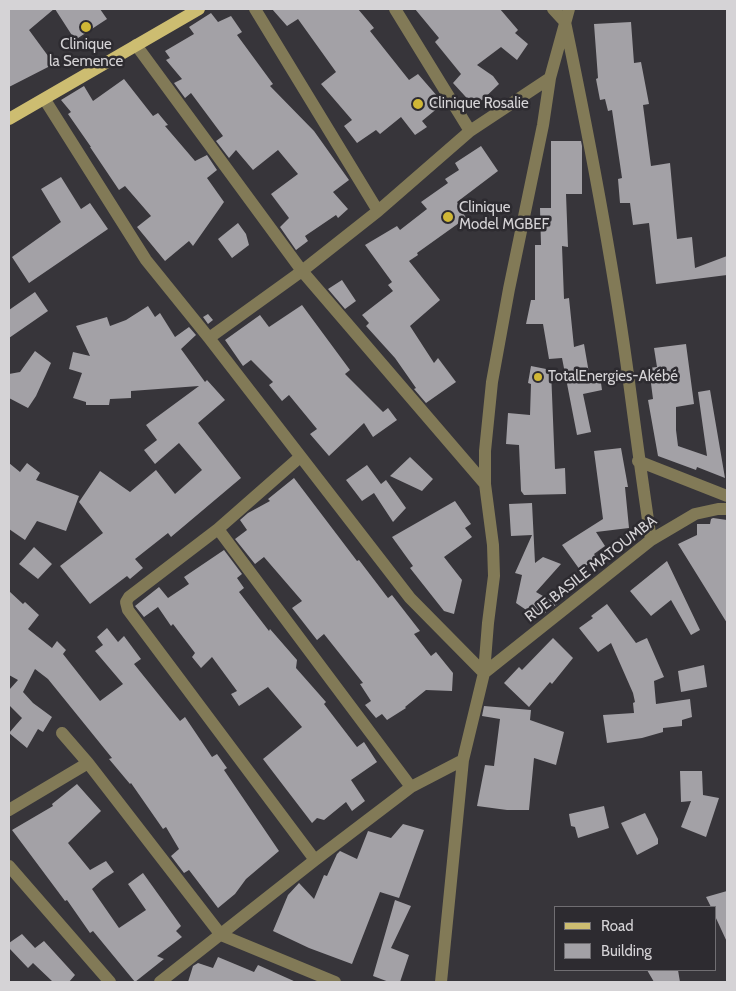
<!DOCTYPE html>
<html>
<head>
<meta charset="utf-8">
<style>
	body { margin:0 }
	#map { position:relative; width:736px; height:991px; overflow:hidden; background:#37353a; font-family:Cabin,sans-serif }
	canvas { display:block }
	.frame { position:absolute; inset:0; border:10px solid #d5d3d6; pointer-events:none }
	.legend { position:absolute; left:554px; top:906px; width:162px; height:65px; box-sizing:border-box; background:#2d2b30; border:1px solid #706e72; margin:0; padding:6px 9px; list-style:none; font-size:15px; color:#d5d3d6 }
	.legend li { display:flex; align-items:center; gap:10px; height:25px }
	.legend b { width:25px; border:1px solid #706e72 }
</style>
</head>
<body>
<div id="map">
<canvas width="736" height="991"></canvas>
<div class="frame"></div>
<ul class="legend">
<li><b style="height:6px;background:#cdbd71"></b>Road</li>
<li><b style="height:14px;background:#a3a1a6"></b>Building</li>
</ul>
</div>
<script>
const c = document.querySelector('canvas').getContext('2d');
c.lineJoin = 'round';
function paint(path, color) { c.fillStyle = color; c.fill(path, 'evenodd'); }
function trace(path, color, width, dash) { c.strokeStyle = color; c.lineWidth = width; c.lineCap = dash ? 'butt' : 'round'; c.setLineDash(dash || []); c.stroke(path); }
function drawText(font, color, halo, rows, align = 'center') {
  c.font = font + ' Cabin,sans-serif'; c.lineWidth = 5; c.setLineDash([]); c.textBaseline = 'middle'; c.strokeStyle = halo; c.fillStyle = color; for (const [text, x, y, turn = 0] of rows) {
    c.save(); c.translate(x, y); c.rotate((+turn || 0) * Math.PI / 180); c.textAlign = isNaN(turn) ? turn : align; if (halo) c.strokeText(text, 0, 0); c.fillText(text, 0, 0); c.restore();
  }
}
const building = new Path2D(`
	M9,9H54L29,30L54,64L9,87Z
	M55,9H100L107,19L75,40Z
	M272,9H358L374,28L370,31L409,80L418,74L438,97L435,100L439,107L422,121L427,127L415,135L401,117L380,134L376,130L357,143L344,126L352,120L321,84L336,72L298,19L287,26Z
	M415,9H500L518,30L515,33L528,44L517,60L501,47L477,65L493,76L499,84L475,107L453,83L461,74L435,42L439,38Z
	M211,13L218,22L231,16L242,32L237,35L273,84L270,86L314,131L349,180L333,192L348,209L338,218L336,215L305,236L308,241L296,250L280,227L289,218L271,194L298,174L278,150L253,170L236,150L229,158L216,141L223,136L191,93L185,98L174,83L182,79L166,60L170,58L165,51L194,34L189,27Z
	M631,22L634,63L641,62L649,104L643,105L651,166L670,163L677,239L692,237L695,268L727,256V275L656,284L649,223L633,225L630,203H620L618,179L622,178L612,110L608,111L605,99L600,100L596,79L598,78L594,24Z
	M124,79L153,116L158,113L168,125L165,126L195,161L207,155L217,170L207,178L224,202L193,246L189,241L165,261L137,227L151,216L125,186L119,190L90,147H91L68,114L71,112L61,100L84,86L93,101Z
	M551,141H581L582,146V194H566L568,247L562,246L564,299L569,298L574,347L584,344L590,379L600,376L602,390L583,394L591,432L577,435L562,358L549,359L543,324H526L531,300H535V245H541L540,208H551Z
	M481,146L498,171L457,202L466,218L417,253L418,255L409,261L440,300L410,326L434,363L438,358L456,382L426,403L414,389L416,388L395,358L366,326L369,323L362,315L393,291L388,285L392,282L365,245L397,226L400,230L427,209L421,202L448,183L445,179L459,170L455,163Z
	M61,177L81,209L90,203L108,229L29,283L12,257L61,222L41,189Z
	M238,223L246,234L249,245L232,258L218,239Z
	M342,280L356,301L345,309L328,289Z
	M35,292L48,311L9,338V310Z
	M302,305L350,370L345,374L383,412L388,408L397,420L373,437L364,423L329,456L310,434L317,429L289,395L282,401L269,385L273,382L251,360L243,366L225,340L260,315L269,327Z
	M148,306L155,317L160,313L175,337L189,327L196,335L181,349L205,382L207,380L225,400L198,423L241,478L171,537L168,533L135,559L143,568L130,579L127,576L90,604L60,566L103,533L79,502L100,471L130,492L156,470L175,494L202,470L179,443L155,464L144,450L157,440L146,425L199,386L131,391V398L110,399L109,405H86V402L73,398L82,373L69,369L73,352L90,356L76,326L107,317L110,326L126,320Z
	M208,314L213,320L208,324L203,317Z
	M686,344L694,404L676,407V430L678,446L707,456L698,392L710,390L725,478L697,467L696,470L658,456L648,400L653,399L649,368L657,367L654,348Z
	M35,351L51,363L36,396L28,408L9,398V374L20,372Z
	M531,366L551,370L555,469L565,468L566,494L524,495L521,491L519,445L506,444L508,413L530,415L531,384L528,383Z
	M621,448L628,487H625L629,528L596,532L605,546L594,554L597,558L580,570L562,545L603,519L594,451Z
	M410,457L433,479L422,491L390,476Z
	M9,463L20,472L27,463L40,473L36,480L79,496L66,531L37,521L25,540L9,529Z
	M367,465L381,484L386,480L406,508L393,522L374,493L362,501L346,480Z
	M294,478L357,561L359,560L388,598L392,595L420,631L414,634L431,656L436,652L453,673L452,691L426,690L405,707L406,708L387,720L382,714L376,718L365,705L371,701L360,684L363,683L324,634L317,640L292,608L302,601L264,557L255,564L235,539L247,530L240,520L248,513L270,501L268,499Z
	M455,501L471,524L465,528L472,537L444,557L462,580L454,614L444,611L410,568L413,566L392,537Z
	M532,503L535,563L543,557L561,564L536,592L557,604L538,618L516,603L522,575L515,573L532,535L511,536L509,504Z
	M713,518L727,520V623L678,544L697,535V524H710L711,519Z
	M34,547L52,564L38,579L19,564Z
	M224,550L242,574L237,578L244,588L239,592L269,631L270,629L297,660L296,668L326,702L324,704L357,747L364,742L377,762L351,780L365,801L352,811L346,802L324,820L317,818L312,823L263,759L302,727L268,687L239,706L231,694L237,691L212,657L201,668L192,657L195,653L173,624L171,626L158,607L144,617L135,606L159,587L168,598L189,584L184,577Z
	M667,561L700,630L691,635L671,600L651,616L630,591Z
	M9,591L23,604L25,602L39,615L28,629L52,648L57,641L66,650L63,654L100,701L123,684L95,651L103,645L97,637L107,628L118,642L124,636L141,659L134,664L180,721L185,717L212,757L217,754L227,768L224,770L279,851L246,879L235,894L218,908L189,870L184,873L171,856L179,849L166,827L163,829L131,783L130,784L109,759L112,758L48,679L35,669L23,692L33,703L52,717L43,732L38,729L27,748L9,733L22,718L9,705V690L18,680L9,675Z
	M607,604L636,643L647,638L664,677L654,681L656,704L690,699L692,717L682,720V726L663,728V732L642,738L607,743L603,715L634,713L633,703L635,702L633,693L611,643L598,652L579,628L593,618L591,616Z
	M553,638L573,658L552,684L550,682L529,707L504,683L519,667L522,670Z
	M704,665L707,687L681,692L678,671Z
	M484,706L531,710L530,720L564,732L556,765L534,758L529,810H507L477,806L485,765L494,766L500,719L482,716Z
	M680,771H702L703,795L719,798L706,837L681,827L691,801L681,802Z
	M77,784L101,811L68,843L90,870L106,861L114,872L102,880L92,889L119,928L146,910L128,884L143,873L181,926L176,931L182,937L157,956L164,959L135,982L93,931L90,933L67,900L65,901L12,830L53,806L52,804Z
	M604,806L609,828L578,838L575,827L571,826L569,814Z
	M645,813L658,839V844L637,855L621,823Z
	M403,824L424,830L399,898L380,892L352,964L309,948L273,931L288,895L299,883L314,899L324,875L327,876L337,854L340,851L357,859L368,831L391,838Z
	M727,891V942L715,916V907H711L706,897Z
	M395,900L411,906L391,948L409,955L400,982H389L373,976Z
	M22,934L35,948L44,941L75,975L69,982H53L33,963L28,968L9,948V943Z
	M218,957L254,972L258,965L296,982H188L193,966L198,963L213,968Z
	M647,970H678L680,982H654Z`);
const minor = new Path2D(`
	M255,9L378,211
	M395,9L470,131
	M553,9L565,22C590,142 613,261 629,382C636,435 643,487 651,540
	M136,45L302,271L485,484
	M45,100L146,260L209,338L410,598L484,673L651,540L695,514L718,509H727
	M209,338L302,271L378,211L470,131L550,78
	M300,457L218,529L129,597L126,602L128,610L315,860
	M638,461L727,496
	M218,529L411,787
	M62,733L88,763L221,935L335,982
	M9,810L88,763
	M9,866L110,982
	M160,982L315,860L411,787L463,760
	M441,982L463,760L484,673L488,623L494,576L493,545L485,484V451L492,382L509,289L543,125L550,78L569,9`);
const major = new Path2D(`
	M9,119L199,9`);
const markers = [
	[86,27,6,"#d0b736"],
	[418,104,6,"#d0b736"],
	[448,217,6,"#d0b736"],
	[538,377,5,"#d0b736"]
];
const poiNames = [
	["Clinique",86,45,"center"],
	["la Semence",86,62,"center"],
	["Clinique Rosalie",429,104],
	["Clinique",459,208],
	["Model MGBEF",459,225],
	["TotalEnergies-Akébé",548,377]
];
const streetNames = [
	["RUE BASILE MATOUMBA",591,569,-38]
];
paint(building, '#a3a1a6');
trace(minor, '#827a57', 12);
trace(major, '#cdbd71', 12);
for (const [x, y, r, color] of markers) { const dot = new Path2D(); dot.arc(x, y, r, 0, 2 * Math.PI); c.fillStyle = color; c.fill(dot); trace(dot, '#2d2b30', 2); }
drawText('15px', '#d5d3d6', '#2d2b30', poiNames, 'left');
drawText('15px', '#d5d3d6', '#2d2b30', streetNames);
</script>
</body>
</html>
